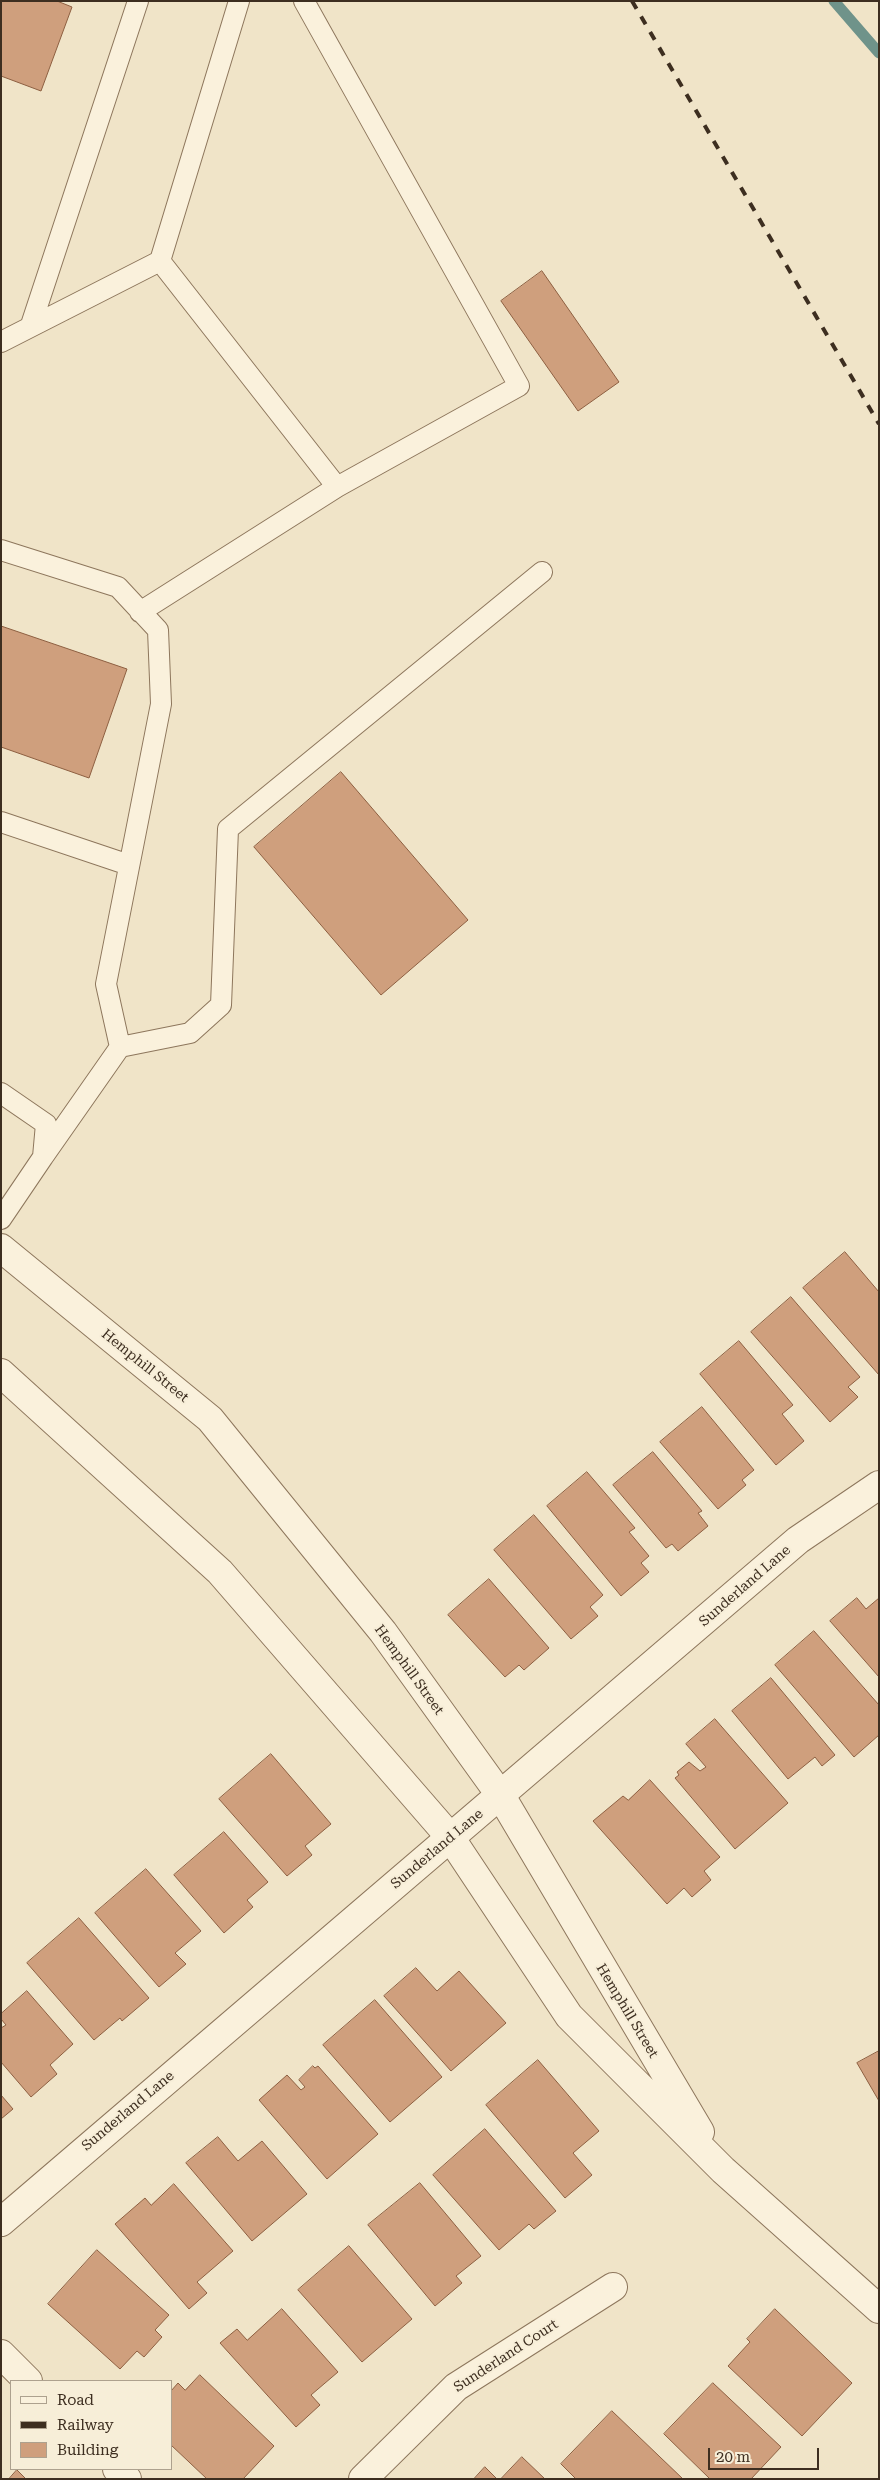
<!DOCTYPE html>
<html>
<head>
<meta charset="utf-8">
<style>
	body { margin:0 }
	#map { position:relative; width:880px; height:2480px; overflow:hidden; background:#f0e4c8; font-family:"Roboto Serif",serif }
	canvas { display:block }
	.frame { position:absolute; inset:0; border:2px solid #3d2e20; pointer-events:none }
	.legend { position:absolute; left:10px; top:2380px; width:162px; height:90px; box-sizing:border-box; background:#f7eed8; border:1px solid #ada18e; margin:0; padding:6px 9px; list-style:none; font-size:15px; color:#3d2e20 }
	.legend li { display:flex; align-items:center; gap:10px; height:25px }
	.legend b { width:25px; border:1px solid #ada18e }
	.scale { position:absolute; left:708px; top:2448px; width:111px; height:22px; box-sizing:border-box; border:2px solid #3d2e20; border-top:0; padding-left:6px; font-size:15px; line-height:18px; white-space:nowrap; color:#3d2e20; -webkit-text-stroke:4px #f7eed8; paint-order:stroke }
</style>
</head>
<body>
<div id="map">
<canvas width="880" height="2480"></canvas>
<div class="frame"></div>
<ul class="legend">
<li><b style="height:6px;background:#faf1dc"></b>Road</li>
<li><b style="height:6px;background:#3d2e20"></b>Railway</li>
<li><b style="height:14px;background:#cf9f7d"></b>Building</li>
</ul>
<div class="scale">20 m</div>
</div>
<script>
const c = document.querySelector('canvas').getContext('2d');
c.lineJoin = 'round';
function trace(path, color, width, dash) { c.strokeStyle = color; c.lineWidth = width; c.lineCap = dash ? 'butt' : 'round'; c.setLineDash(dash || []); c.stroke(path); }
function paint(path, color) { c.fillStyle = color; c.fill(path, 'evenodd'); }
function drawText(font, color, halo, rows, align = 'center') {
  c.font = font + ' "Roboto Serif",serif'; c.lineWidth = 4; c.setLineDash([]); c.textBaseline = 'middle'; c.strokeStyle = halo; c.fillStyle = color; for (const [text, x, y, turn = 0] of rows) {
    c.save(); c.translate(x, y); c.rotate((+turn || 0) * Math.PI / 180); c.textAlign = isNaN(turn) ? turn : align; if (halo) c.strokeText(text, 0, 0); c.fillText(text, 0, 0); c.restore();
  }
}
const stream = new Path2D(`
	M834,1L879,53`);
const building = new Path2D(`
	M1,1H57L72,7L41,91L1,76Z
	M542,271L619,382L578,411L501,301Z
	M1,626L127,669L89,778L1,747Z
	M341,772L468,920L381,995L254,847Z
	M845,1252L879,1292V1375L803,1288Z
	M791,1297L860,1377L848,1387L858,1397L830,1422L751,1332Z
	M739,1341L793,1405L782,1414L804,1441L776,1465L700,1374Z
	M702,1407L754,1470L742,1480L746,1485L718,1509L660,1442Z
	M653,1452L702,1511L698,1513L708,1526L678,1551L672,1544L666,1548L613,1485Z
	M587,1472L635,1528L629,1532L649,1556L641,1563L649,1572L621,1596L547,1506Z
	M534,1515L603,1595L590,1607L598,1616L571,1639L494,1550Z
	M489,1579L549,1648L524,1670L519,1665L505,1677L448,1615Z
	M857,1598L866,1609L879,1598V1677L830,1621Z
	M814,1631L879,1705V1735L854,1757L775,1665Z
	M771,1678L835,1755L822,1766L815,1757L788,1779L732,1711Z
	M715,1719L788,1803L735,1849L675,1778L679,1775L677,1772L689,1762L700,1771L706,1767L686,1744Z
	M271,1754L331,1824L305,1846L312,1855L287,1876L219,1799Z
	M650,1780L720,1857L704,1871L711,1880L692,1897L684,1888L667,1904L593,1821L623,1796L628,1800Z
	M224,1832L268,1882L247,1900L253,1907L224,1933L174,1875Z
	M146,1869L201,1931L175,1953L186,1964L159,1987L95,1913Z
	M79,1918L149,1998L122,2021L120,2018L94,2040L27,1963Z
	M416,1968L437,1991L459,1971L506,2023L451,2071L384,1996Z
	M27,1991L73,2044L50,2065L57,2074L31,2097L1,2062V2028L6,2025L1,2019V2014Z
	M375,2000L442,2077L390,2122L323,2045Z
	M879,2051V2101L857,2063Z
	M538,2060L599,2131L573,2153L592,2175L565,2198L486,2105Z
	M313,2066L315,2068L318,2066L378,2134L327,2179L259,2100L287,2075L301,2090L305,2087L299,2080Z
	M1,2095L13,2109L1,2119Z
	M485,2129L556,2211L534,2229L529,2224L499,2250L433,2175Z
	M218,2137L238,2161L262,2141L307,2194L252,2241L186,2163Z
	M420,2183L481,2256L456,2276L462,2283L435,2306L368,2225Z
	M174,2184L233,2251L197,2282L207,2293L189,2309L115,2224L145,2198L151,2205Z
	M349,2246L412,2319L362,2362L298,2290Z
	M97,2250L169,2315L155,2330L162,2337L144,2357L137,2351L120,2369L48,2304Z
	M282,2309L338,2372L311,2395L320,2405L296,2427L220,2343L237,2329L247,2340Z
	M775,2309L852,2383L802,2436L728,2366L750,2342L747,2339Z
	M200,2375L274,2446L243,2479H207L171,2445V2391L178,2383L185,2390Z
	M713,2383L781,2447L751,2479H710L664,2434Z
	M612,2411L683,2479H576L561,2464Z
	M522,2457L545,2479H501Z
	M485,2467L497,2479H474Z
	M17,2470L26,2479H9Z`);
const service = new Path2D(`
	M304,1L519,386L337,487
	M31,325L138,1
	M1,342L160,261L239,1
	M1,550L118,587L158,630L161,704L106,984L120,1047L43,1157
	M140,612L337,487L160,261
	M1,822L129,865
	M120,1047L190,1033L221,1005L228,829L542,572
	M1,1093L46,1124L43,1157L1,1219`);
const minor = new Path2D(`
	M1,2222L798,1540L879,1485
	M1,2354L28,2381
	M117,2469L127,2479
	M363,2479L456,2387L613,2287`);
const tertiary = new Path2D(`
	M1,1248L210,1419L383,1632L501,1796L700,2132
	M1,1373L220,1572L450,1837L569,2016L723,2170L879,2309`);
const rail = new Path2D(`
	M632,1L879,424`);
const streetNames = [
	["Hemphill Street",145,1366,39],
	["Sunderland Lane",745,1586,-41],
	["Hemphill Street",409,1670,54],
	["Sunderland Lane",437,1849,-40],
	["Hemphill Street",627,2011,59],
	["Sunderland Lane",128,2111,-40],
	["Sunderland Court",506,2356,-33]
];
trace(stream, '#6f938a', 11);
paint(building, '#cf9f7d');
trace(building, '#8d5f41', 1);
trace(service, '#8d765c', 22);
trace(minor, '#8d765c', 30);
trace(tertiary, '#8d765c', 30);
trace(service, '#faf1dc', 20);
trace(minor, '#faf1dc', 28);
trace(tertiary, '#faf1dc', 28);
trace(rail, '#3d2e20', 4, [9, 9]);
drawText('14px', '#3d2e20', '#f7eed8', streetNames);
</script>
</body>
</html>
